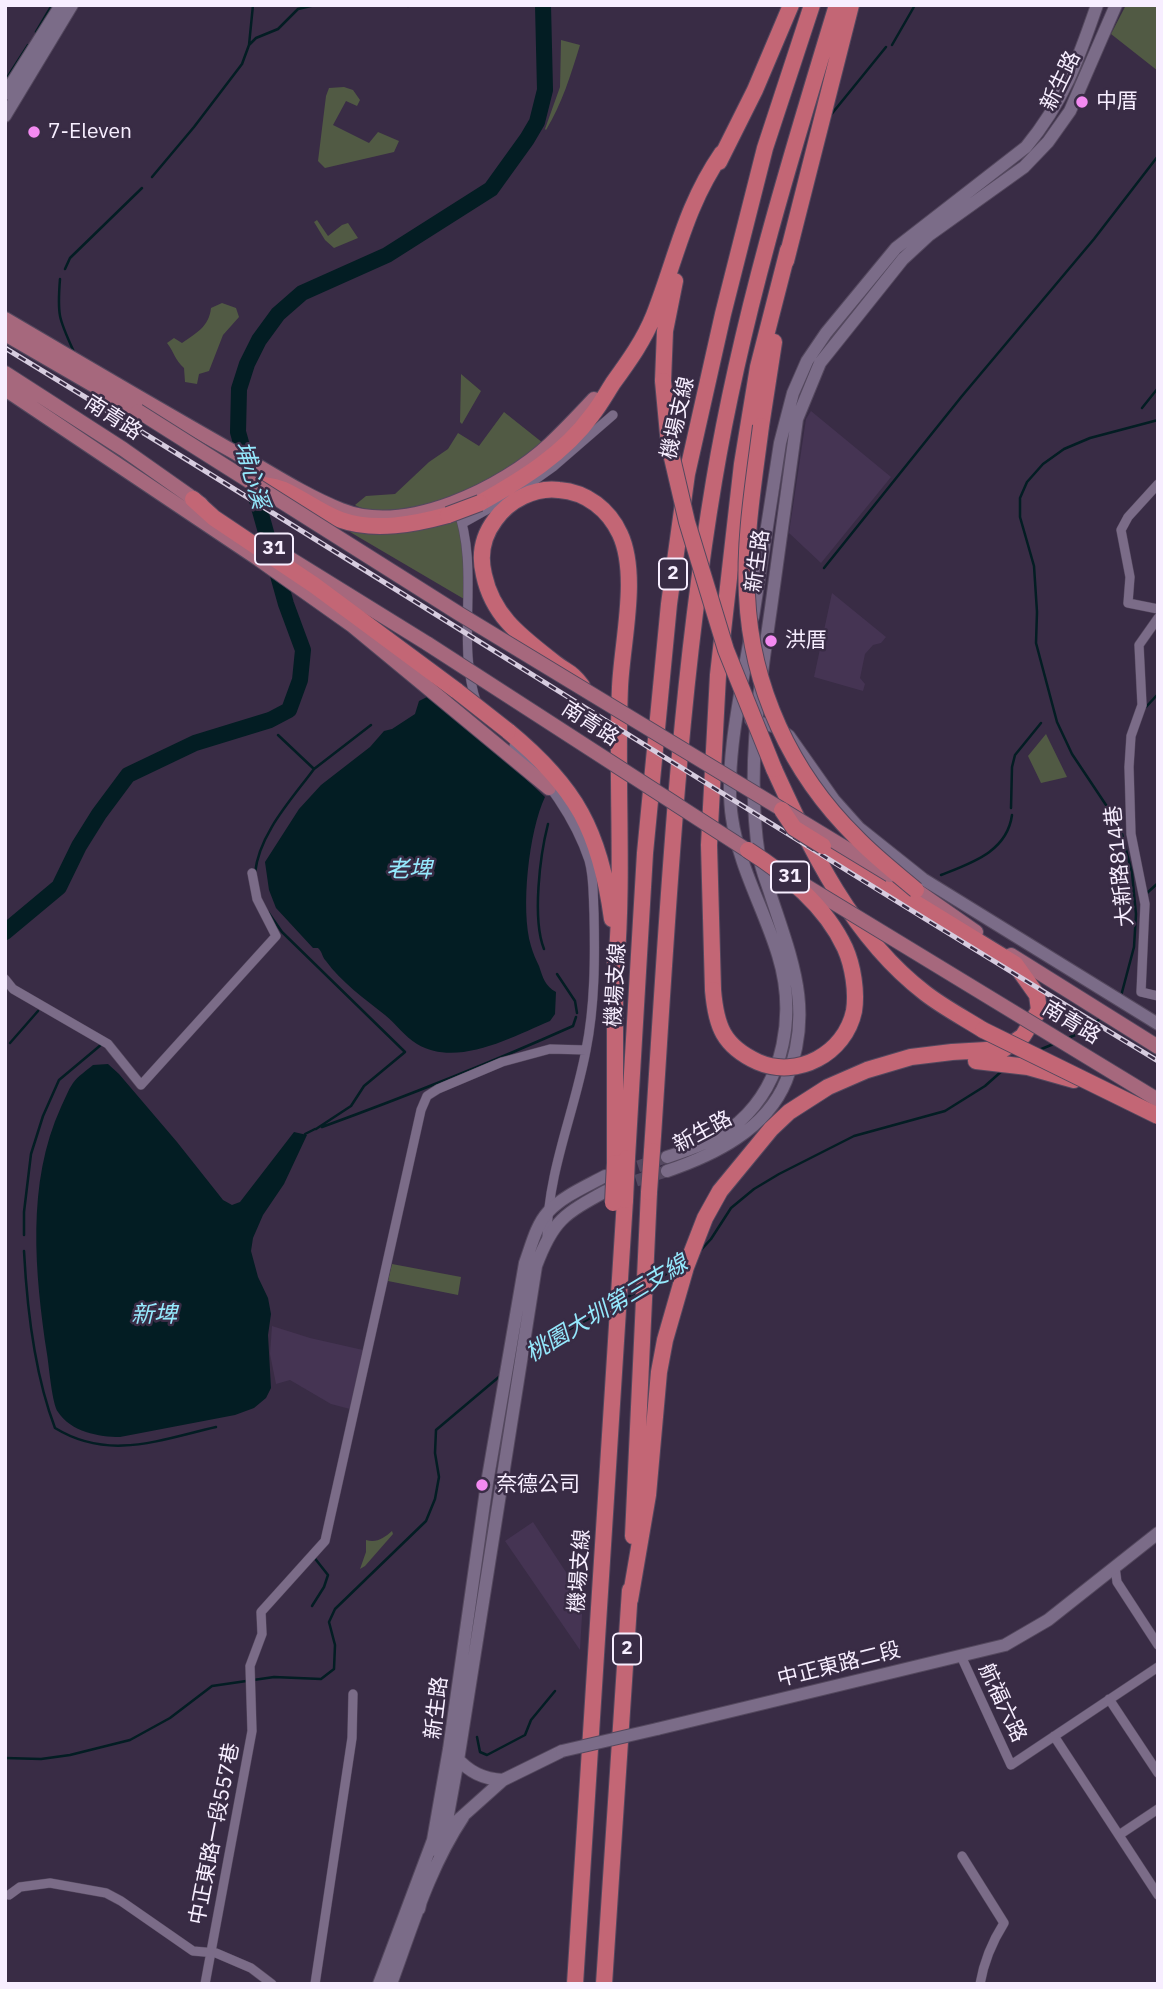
<!DOCTYPE html>
<html>
<head>
<meta charset="utf-8">
<style>
	body { margin:0 }
	#map { position:relative; width:1163px; height:1989px; overflow:hidden; background:#392c45; font-family:"IBM Plex Sans",sans-serif }
	canvas { display:block }
	.frame { position:absolute; inset:0; border:7px solid #f7eeff; pointer-events:none }
</style>
</head>
<body>
<div id="map">
<canvas width="1163" height="1989"></canvas>
<div class="frame"></div>
</div>
<script>
const c = document.querySelector('canvas').getContext('2d');
c.lineJoin = 'round';
function paint(path, color) { c.fillStyle = color; c.fill(path, 'evenodd'); }
function trace(path, color, width, dash) { c.strokeStyle = color; c.lineWidth = width; c.lineCap = dash ? 'butt' : 'round'; c.setLineDash(dash || []); c.stroke(path); }
function drawText(font, color, halo, rows, align = 'center') {
  c.font = font + ' "IBM Plex Sans","Noto Sans TC",sans-serif'; c.lineWidth = 5; c.setLineDash([]); c.textBaseline = 'middle'; c.strokeStyle = halo; c.fillStyle = color; for (const [text, x, y, turn = 0] of rows) {
    c.save(); c.translate(x, y); c.rotate((+turn || 0) * Math.PI / 180); c.textAlign = isNaN(turn) ? turn : align; if (halo) c.strokeText(text, 0, 0); c.fillText(text, 0, 0); c.restore();
  }
}
const built = new Path2D(`
	M811,411L891,477L821,563L789,533L806,419Z
	M832,593L886,637L881,643L873,645L865,654L860,678L865,684L863,691L814,677Z
	M272,1326L310,1338L363,1350L350,1409L331,1404L290,1380L276,1384L270,1354Z
	M533,1522L583,1598L580,1650L505,1541Z`);
const green = new Path2D(`
	M1126,5H1158V71L1111,34Z
	M561,40L580,45C571,74 562,104 546,130L545,129L560,87Z
	M344,87L353,90L360,100L357,106L346,101L333,125L369,143L378,132L399,141L394,152L325,168L318,161L326,96L329,88Z
	M317,220L328,236L342,225L348,223L358,238L334,248L325,240L314,222Z
	M222,303L236,308L239,317L223,335L209,371L199,374L197,384L185,382L184,368C175,360 174,352 167,343L174,338L182,343C196,333 209,327 211,308Z
	M461,374L481,391L462,424L460,422Z
	M504,412L543,443C525,456 505,473 485,483C456,497 385,522 355,505L366,496L395,494L429,462L448,449L458,433L479,446Z
	M457,519L466,560L464,599L350,532C363,527 376,534 390,534C413,532 434,526 457,519Z
	M1046,734L1067,777L1041,783L1028,756Z
	M392,1264L461,1277L458,1295L388,1281Z
	M392,1531L393,1534L365,1566L360,1569L366,1552V1540C377,1543 384,1538 392,1531Z`);
const water = new Path2D(`
	M427,697L498,753L545,797C529,830 520,910 531,946C533,953 536,960 539,966C543,978 545,986 556,992L555,1014L550,1021C512,1037 457,1068 417,1044C405,1037 396,1024 385,1015C365,999 341,982 326,961C322,957 323,953 318,948H313L276,908L269,890L265,862L299,809L321,785L370,747L384,731L392,729L415,714L419,701Z
	M108,1064L119,1074L177,1142L223,1200L232,1205L240,1202L294,1132L307,1135L284,1184L263,1215L253,1238L251,1251L258,1277L268,1298L271,1314L268,1335L271,1388L266,1398L254,1408L235,1415L120,1437C99,1437 71,1432 58,1412C52,1404 49,1366 47,1354C35,1274 26,1183 61,1107C65,1099 68,1090 73,1083C78,1076 86,1071 93,1065Z`);
const stream = new Path2D(`
	M406,5L408,6
	M36,32L52,5
	M249,45L256,38L278,29L298,9L315,5
	M892,45L915,5
	M5,81L28,45
	M830,116L886,47
	M152,177L194,127L242,64L249,45L253,5
	M65,269L70,258L142,188
	M60,279C57,316 59,319 74,352
	M1142,408L1158,388
	M824,568L962,396L1094,239L1158,156
	M1146,707L1158,694
	M314,769L371,725
	M1011,808L1012,767L1015,755L1041,723
	M255,873C259,834 291,800 314,769L278,735
	M941,875C971,863 1007,852 1012,815
	M1147,893L1158,883
	M268,912L282,932L405,1052L364,1086L351,1106L316,1129
	M544,949C532,919 540,855 548,824
	M557,974L575,1001L577,1013
	M1121,996L1134,947L1136,914L1132,873L1120,826L1072,754L1057,722L1036,643L1037,612L1034,566L1020,517V498L1027,482L1043,464L1064,449L1090,438L1158,420
	M1068,1038L1085,1031L1101,1018
	M10,1043L38,1011
	M1039,1050L1056,1043
	M322,1127C407,1096 490,1063 573,1026L576,1017
	M305,1134L315,1129
	M24,1235V1212L31,1154L43,1116L59,1080L102,1044
	M701,1250L711,1239L731,1208L754,1189L779,1174L854,1136L945,1111L985,1086L1003,1070
	M24,1251C27,1309 34,1373 55,1428C109,1461 159,1440 216,1427
	M652,1283L679,1266
	M624,1299L637,1292
	M528,1355L544,1343L613,1306
	M312,1606L324,1587L328,1575L313,1556
	M477,1737L480,1752L487,1755L525,1735L531,1720L555,1691
	M5,1758L41,1759L70,1755L130,1740L170,1718L212,1686L274,1677L321,1679L334,1669L335,1645L329,1622L335,1609L426,1521L435,1499L439,1477L435,1453L436,1430L500,1376`);
const river = new Path2D(`
	M5,932L59,887L79,846L99,814L128,775L195,743L270,720L289,710L300,680L303,650L286,604L238,432L239,389L247,364L259,340L278,314L302,293L387,255L491,189L527,139L537,122L545,90L543,5`);
const secondaryTunnel = new Path2D(`
	M621,1172L667,1157
	M619,1186L667,1171`);
const street = new Path2D(`
	M1158,484L1128,517L1121,530L1130,577L1128,603L1158,609
	M457,507C481,571 455,642 477,704
	M463,523L515,494L553,467L613,415
	M1158,618L1139,645L1142,705L1131,736L1129,767L1131,834L1145,904L1141,992L1158,996
	M514,746C546,777 575,818 589,860C594,877 593,895 594,913C595,958 595,1005 586,1050C574,1114 548,1171 547,1236
	M5,979L13,989L108,1044L141,1085L276,936L257,899L252,873
	M1115,1567L1117,1582L1158,1645
	M961,1656L1011,1765L1158,1667
	M1109,1699L1158,1773
	M1054,1736L1158,1895
	M1119,1835L1158,1809
	M962,1856L1004,1923C992,1942 984,1961 980,1984
	M9,1895L20,1887L50,1883L106,1893L121,1901L193,1951L216,1953L251,1968L272,1984
	M205,1984L252,1731L250,1666L262,1634L261,1612L325,1541L421,1110L427,1096L438,1089L502,1062L550,1049L586,1050
	M315,1984L352,1738L353,1694`);
const secondary = new Path2D(`
	M5,94L61,5
	M5,116L72,5
	M753,617L780,443L793,393L807,361L826,333L896,248L1026,147C1064,101 1078,60 1097,5
	M751,720L776,727L789,736L834,800L859,828L923,879L1158,1024
	M667,1157C692,1149 719,1139 739,1122C785,1081 796,1013 778,955C764,909 739,867 732,818C724,766 741,691 750,638
	M667,1171C714,1155 766,1130 786,1081C814,1012 793,963 771,896C767,883 761,869 759,856C746,772 759,691 771,608C780,545 788,482 797,419L820,363L903,259L929,235L1024,167L1048,142L1070,111L1116,5
	M657,1729L1005,1645L1048,1620L1158,1533
	M456,1757C469,1772 483,1779 503,1780
	M456,1822L503,1780L562,1751
	M436,1850L445,1831L458,1760L536,1266C553,1220 564,1214 606,1191
	M419,1909L426,1880
	M379,1984L433,1840L449,1749L487,1483L525,1263C531,1247 536,1225 548,1212C563,1196 587,1186 605,1176
	M391,1984C412,1927 429,1868 463,1817`);
const primary = new Path2D(`
	M5,319C78,362 151,405 225,447C263,468 301,494 341,510C406,536 503,488 550,444C565,430 580,414 594,399
	M5,334L138,411
	M5,373L123,449L201,504
	M5,389L257,558L353,626L549,788
	M260,540L428,644
	M916,890L976,932
	M1011,955L1158,1047`);
const highway = new Path2D(`
	M719,162L755,90L791,5
	M786,261L851,5
	M663,381L665,331L675,281
	M761,426L774,342
	M253,483C263,485 274,486 284,490C304,499 321,513 341,520C375,532 415,524 448,515
	M193,499L214,518L314,585L457,691
	M480,503C521,480 564,454 592,415C600,405 606,394 613,383C629,361 644,340 654,315C677,256 685,207 722,153
	M582,686C572,672 568,673 555,663C522,637 493,617 484,575C479,555 483,536 495,520C509,500 535,487 559,490C587,492 609,510 620,534C639,575 622,642 620,687C616,780 624,874 616,967
	M508,731C576,787 600,831 612,919
	M774,769C811,850 852,937 925,993C943,1007 964,1018 983,1030
	M713,990L709,845L718,675L742,464L758,367L788,250
	M976,1061L1028,1067L1074,1080
	M652,1151C667,928 677,702 714,481C741,319 789,162 837,5
	M627,1158L645,853L669,604L687,474L723,314L765,148L812,5
	M615,1163V958
	M633,1536L649,1192
	M630,1600L648,1495L659,1372L665,1340L686,1267L705,1218L720,1191L771,1129L789,1112L828,1087L867,1070L911,1057L952,1052L1004,1049L1023,1036L1039,1010L1037,995L1015,964L823,846
	M575,1984L625,1200
	M604,1984L630,1590`);
const rail = new Path2D(`
	M5,348C391,583 771,828 1158,1061`);
const secondaryBridge = new Path2D(`
	M562,1751L657,1729`);
const primaryBridge = new Path2D(`
	M138,411L458,613L890,875
	M428,644L756,856
	M798,881L1158,1100`);
const highwayBridge = new Path2D(`
	M663,381L669,445L687,522L726,650L774,769
	M761,426C754,481 744,539 747,595C751,687 791,773 856,837C874,856 896,873 916,890
	M448,515L480,503
	M457,691L508,731
	M782,810L794,828L823,846
	M713,990C716,1026 723,1046 758,1062C797,1079 845,1054 854,1011C857,992 853,966 845,948C825,905 787,875 748,850
	M983,1030L1158,1116
	M649,1192L652,1151
	M625,1200L627,1158
	M613,1203L615,1163`);
const markers = [
	[1082,102,7,"#f38af1"],
	[34,132,7,"#f38af1"],
	[771,641,7,"#f38af1"],
	[482,1485,7,"#f38af1"]
];
const shields = [
	[274,549,38],
	[673,574,28],
	[790,877,38],
	[627,1649,28]
];
const shieldNames = [
	["31",274,549],
	["2",673,574],
	["31",790,877],
	["2",627,1649]
];
const streetNames = [
	["新生路",1061,81,-64],
	["南青路",113,418,33],
	["機場支線",678,418,-77],
	["新生路",758,561,-82],
	["南青路",590,724,33],
	["大新路814巷",1120,866,-96],
	["機場支線",616,985,-87],
	["南青路",1071,1023,31],
	["新生路",703,1132,-28],
	["機場支線",580,1571,-86],
	["中正東路二段",839,1665,-14],
	["航福六路",1002,1703,65],
	["新生路",437,1708,-83],
	["中正東路一段557巷",215,1834,-79]
];
const poiNames = [
	["中厝",1096,102],
	["7-Eleven",48,132],
	["洪厝",785,641],
	["奈德公司",496,1485]
];
const waterNames = [
	["埔心溪",251,475,74],
	["老埤",409,870],
	["桃園大圳第三支線",607,1309,-31],
	["新埤",154,1315]
];
paint(built, '#453453');
paint(green, '#515a44');
paint(water, '#031d23');
trace(stream, '#031d23', 2.5);
trace(river, '#031d23', 16);
trace(secondaryTunnel, '#564961', 12, [12, 6]);
trace(street, '#54485e', 10);
trace(secondary, '#54485e', 14);
trace(primary, '#54485e', 16);
trace(highway, '#54485e', 18);
trace(street, '#7b6c88', 9);
trace(secondary, '#7b6c88', 12);
trace(primary, '#a6687d', 14);
trace(highway, '#c36675', 16);
trace(rail, '#d6ccdf', 5);
trace(rail, '#392c45', 2.5, [8]);
trace(secondaryBridge, '#54485e', 14, []);
trace(primaryBridge, '#54485e', 16, []);
trace(highwayBridge, '#54485e', 18, []);
trace(secondaryBridge, '#7b6c88', 12);
trace(primaryBridge, '#a6687d', 14);
trace(highwayBridge, '#c36675', 16);
for (const [x, y, r, color] of markers) { const dot = new Path2D(); dot.arc(x, y, r, 0, 2 * Math.PI); c.fillStyle = color; c.fill(dot); trace(dot, '#392c45', 2.5); }
for (const [x, y, w] of shields) { const box = new Path2D(); box.roundRect(x - w / 2, y - 15.5, w, 31, 5); c.fillStyle = '#392c45'; c.fill(box); trace(box, '#f7eeff', 2); }
drawText('bold 19px', '#f7eeff', null, shieldNames);
drawText('21px', '#f7eeff', '#392c45', streetNames);
drawText('21px', '#f7eeff', '#392c45', poiNames, 'left');
drawText('italic 23px', '#95e9fd', '#392c45', waterNames);
</script>
</body>
</html>
